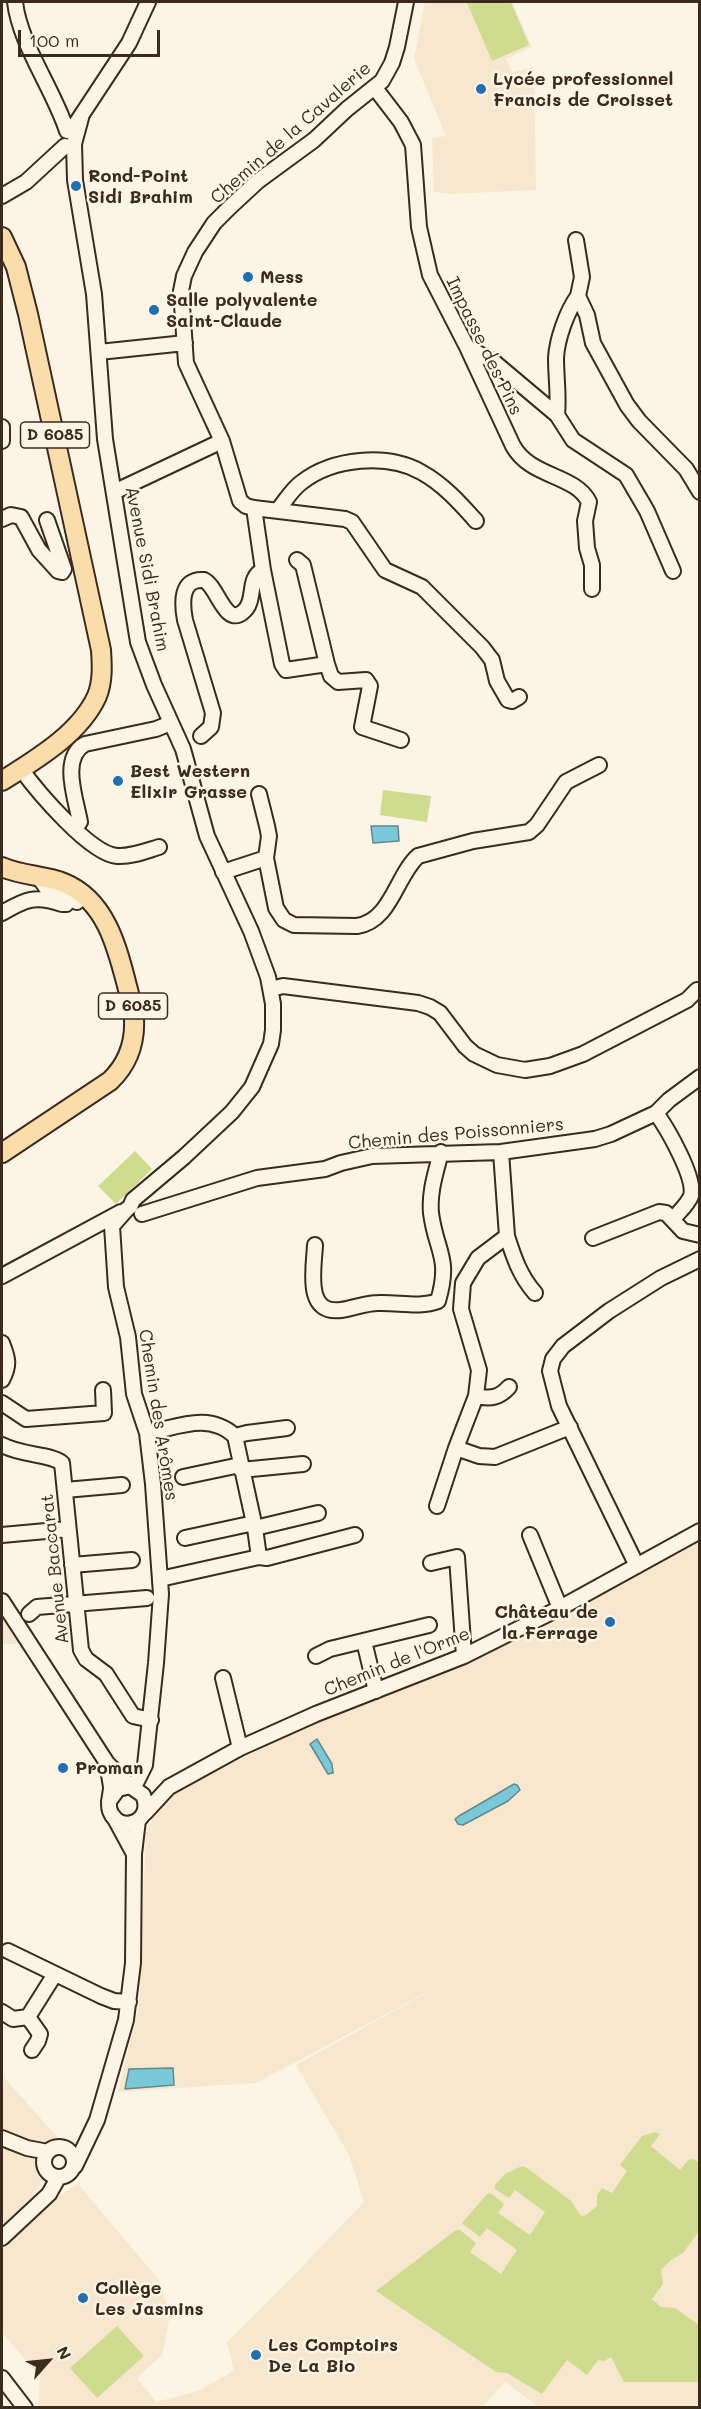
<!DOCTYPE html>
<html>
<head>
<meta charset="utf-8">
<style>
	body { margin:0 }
	#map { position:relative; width:701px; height:2409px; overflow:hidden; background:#fcf5e5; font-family:Mali,sans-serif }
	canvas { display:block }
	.frame { position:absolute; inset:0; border:3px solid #3b2a1e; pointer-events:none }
	.north { position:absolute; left:18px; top:2331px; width:60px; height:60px; -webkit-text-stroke:4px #fcf5e5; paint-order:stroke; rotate:63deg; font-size:16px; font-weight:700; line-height:24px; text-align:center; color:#3b2a1e }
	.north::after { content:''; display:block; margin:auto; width:21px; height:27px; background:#3b2a1e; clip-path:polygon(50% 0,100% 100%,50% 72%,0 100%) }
	.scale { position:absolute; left:18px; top:30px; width:142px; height:27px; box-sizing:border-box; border:3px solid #3b2a1e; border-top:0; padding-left:8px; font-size:18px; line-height:21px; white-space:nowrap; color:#3b2a1e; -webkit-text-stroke:4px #fcf5e5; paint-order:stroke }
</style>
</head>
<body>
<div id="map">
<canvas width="701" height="2409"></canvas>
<div class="frame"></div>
<div class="north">N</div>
<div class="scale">100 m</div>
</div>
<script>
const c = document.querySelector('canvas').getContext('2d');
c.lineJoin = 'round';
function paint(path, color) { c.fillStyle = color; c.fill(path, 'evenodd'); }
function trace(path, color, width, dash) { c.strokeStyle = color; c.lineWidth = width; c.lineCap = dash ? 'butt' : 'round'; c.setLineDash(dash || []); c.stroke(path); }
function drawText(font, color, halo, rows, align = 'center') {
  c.font = font + ' Mali,sans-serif'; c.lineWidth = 5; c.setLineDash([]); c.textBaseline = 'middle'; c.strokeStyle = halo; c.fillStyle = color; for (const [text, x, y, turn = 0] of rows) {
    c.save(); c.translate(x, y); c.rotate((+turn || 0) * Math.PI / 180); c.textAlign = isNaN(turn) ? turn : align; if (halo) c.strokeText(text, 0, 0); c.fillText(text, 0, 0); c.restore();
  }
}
const built = new Path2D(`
	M425,2H512L532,47L506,59L512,72L534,67L536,190L450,194L434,192L432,138L446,136L414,59Z
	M699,1540V2407H539L505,2382L482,2407H38L40,2377L5,2336L2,2335V2244L52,2200L78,2184L159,2280L170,2316L162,2355L137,2378L156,2402L198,2391L234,2371L227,2342L297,2272L364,2202L349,2155L296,2065L452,1979L256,2083L118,2092L139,2007L146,1832L157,1812L172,1793L326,1717L450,1671Z
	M2,1616L18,1644H2Z
	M2,2075L59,2139L37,2166L42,2181L33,2197L2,2226Z`);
const green = new Path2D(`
	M471,2H511L529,45L492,61L467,3Z
	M383,790L431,796L427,822L380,815Z
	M135,1151L152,1169L116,1204L98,1186Z
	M655,2132L660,2134L651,2146L680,2170L688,2160L694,2159L699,2163V2231L683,2253L671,2260L661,2270L663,2284L652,2299L661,2307L675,2308L699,2325V2382H624L611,2357L604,2361L598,2360L587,2375L567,2360L542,2394L507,2373L496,2372L376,2291L456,2230H460L476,2243L470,2252L501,2274L517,2250L487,2228L480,2237L462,2223L487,2194L490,2193L504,2204L498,2213L530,2235L545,2212L515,2190L509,2198L495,2189V2185L505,2174L522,2166L527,2168L571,2201L581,2216L586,2215L597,2206V2195L602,2188L612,2193L627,2171L620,2165L642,2136Z
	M117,2326L144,2356L97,2398L70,2368Z`);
const water = new Path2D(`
	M371,826H398L399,841L373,843Z
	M317,1739L332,1764L333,1773L328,1774L310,1744Z
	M514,1784L517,1785L520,1790L508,1801L463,1825L458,1824L455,1819L459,1816Z
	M173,2068L174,2085L125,2089L129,2069Z`);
const minor = new Path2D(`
	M15,2C20,45 53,88 67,131
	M406,2L397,47L392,63L382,81L347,109L314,140L258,181L230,207L214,223L195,252L184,276L181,291L186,363L222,441L240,501L246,506L254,508L345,519L352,522L385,570L422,587L482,647L492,660L497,681L508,700L512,701L519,697
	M375,88L401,122L413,145L419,227L430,275L467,347L513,446C531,478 575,474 589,502L585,521L587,548L592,565V589
	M81,118L74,144L75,180L94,294L105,439L138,642L154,685L183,749L207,836L251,931L268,977L273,1004V1030L271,1044L252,1087L232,1112L184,1157L133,1200L130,1207
	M75,125L129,43L148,2
	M2,196L26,182L65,146
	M576,240L582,277L578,296
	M467,347L494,362L557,415L573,440L626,475L647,511L673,571
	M99,352L185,343
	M557,415C559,395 556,378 556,358C557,339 567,311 578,296L587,315L593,343L627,405L639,421L686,469L700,492
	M2,427V441
	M114,492L222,441
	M254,508L263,570L282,664L286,670L327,664L331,676L338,682L366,680L370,686L362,727L401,740
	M278,510C286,500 292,489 302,482C333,458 387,453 421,472C443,484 460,503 476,521
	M2,519L11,515L21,517L39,550L58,571L62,572L64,569L47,520
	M297,560L303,565L327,664
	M201,736L211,727L213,713L185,620C182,604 180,578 204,580C218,587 225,627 243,612C257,601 246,578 263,570
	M21,769C37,791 90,854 117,856C131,857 146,851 159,847
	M259,794L267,826L269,836L266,858L276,908L284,920L294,925L357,926C391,921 396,876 418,856L473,841L529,832L537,825L566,782L599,765
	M75,828L80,822C76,799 60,758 85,744L156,729L171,723
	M223,872L266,858
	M38,876L47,889L77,902
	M2,913C26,899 35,895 62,904H66L69,898
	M271,989L283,986L418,1003L430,1007L440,1013L465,1046L474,1054L497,1065L525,1070L550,1066L583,1054L687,1000L697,990
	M656,1113C667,1128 696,1178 691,1196C688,1204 679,1212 673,1219
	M127,1209L112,1226L116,1287L128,1337L134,1394L147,1433L153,1484L161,1594L156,1663L145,1765L134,1787
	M142,1214L257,1178L325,1169L341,1163L372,1156L501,1152L595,1139L611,1134L656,1113L669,1100L700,1077
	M507,1236C514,1258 520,1276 535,1293
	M593,1238L659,1212L666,1213L683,1231L700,1235
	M315,1245C314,1268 304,1315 341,1310C354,1308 366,1303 378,1303C398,1302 420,1308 438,1301C451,1257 436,1252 431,1213C429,1192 436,1172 441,1152
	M2,1276L121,1212
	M2,1343C8,1358 10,1365 2,1380
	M476,1396C491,1399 499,1398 509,1387
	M2,1403L26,1419L104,1413L103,1390
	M147,1433C179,1427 208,1412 235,1436L255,1528L259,1557
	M235,1436L247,1433L287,1428
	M2,1445C22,1456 48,1453 62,1463L81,1650L86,1659L106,1674L133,1716L151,1720
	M456,1448L479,1456L495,1457L570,1427
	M241,1470L303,1464
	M183,1477L240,1465
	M65,1490L122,1485
	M437,1506L456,1448L476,1396L479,1370L461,1309L463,1283L478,1258L507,1236L501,1152
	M255,1528L318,1513
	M2,1535L68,1529
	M530,1535L560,1608
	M185,1538L254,1523
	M431,1563L457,1557L464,1656
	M72,1565L132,1560
	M637,1566L559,1406L550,1371L553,1359L563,1346L609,1311L661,1278L700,1259
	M160,1579L259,1557L267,1558L355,1535
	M2,1601L107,1763L130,1786
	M29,1614L37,1607L147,1598
	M364,1641L376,1691
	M316,1656L330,1649L429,1625
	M223,1678L240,1748
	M107,1763C108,1771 110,1779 111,1787C111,1795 107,1803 110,1811C119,1835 155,1822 143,1795L130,1786L118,1789L109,1801
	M145,1813L169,1787L240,1748L316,1714L464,1656L560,1608L700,1531
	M114,1817L134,1854
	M8,1951L101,1996L114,2001L129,2002
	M2,2012L13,2019L28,2017
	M32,2050L38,2041L40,2034L28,2017L55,1974
	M2,2138L27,2148L48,2152
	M44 2162a15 15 0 1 1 30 0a15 15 0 1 1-30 0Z
	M75,2166L97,2120L126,2020L133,1963L134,1854L138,1820
	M2,2238L49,2194L58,2178
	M2,2378L25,2408`);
const major = new Path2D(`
	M2,237L16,267L28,314L101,650C102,665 103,681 97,696C80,734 35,760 2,781
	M2,867C22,876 44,875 64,883C113,903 120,964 133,1008C137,1036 131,1061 110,1081L2,1153`);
const markers = [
	[481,89,6,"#1f6fb2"],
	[76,186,6,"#1f6fb2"],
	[248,277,6,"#1f6fb2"],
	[154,310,6,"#1f6fb2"],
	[118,781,6,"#1f6fb2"],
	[610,1622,6,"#1f6fb2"],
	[63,1768,6,"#1f6fb2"],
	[83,2298,6,"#1f6fb2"],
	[256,2355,6,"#1f6fb2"]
];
const shields = [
	[55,435,69],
	[133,1006,69]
];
const shieldNames = [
	["D 6085",55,435],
	["D 6085",133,1006]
];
const poiNames = [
	["Lycée professionnel",493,79],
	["Francis de Croisset",493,100],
	["Rond-Point",88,176],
	["Sidi Brahim",88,197],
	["Mess",260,277],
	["Salle polyvalente",166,300],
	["Saint-Claude",166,321],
	["Best Western",130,771],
	["Elixir Grasse",130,792],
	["Château de",598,1612,"right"],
	["la Ferrage",598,1633,"right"],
	["Proman",75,1768],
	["Collège",95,2288],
	["Les Jasmins",95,2309],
	["Les Comptoirs",268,2345],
	["De La Bio",268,2366]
];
const streetNames = [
	["Chemin de la Cavalerie",291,133,-41],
	["Impasse des Pins",484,346,64],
	["Avenue Sidi Brahim",147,569,79],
	["Chemin des Poissonniers",456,1134,-5],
	["Chemin des Arômes",158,1415,81],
	["Avenue Baccarat",55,1569,-96],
	["Chemin de l'Orme",397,1662,-22]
];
paint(built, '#f7e7cf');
paint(green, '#cfdc8f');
paint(water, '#7ac9d8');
trace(water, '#61898e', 1.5);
trace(minor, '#3b2a1e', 18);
trace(major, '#3b2a1e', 22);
trace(minor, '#fcf5e5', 14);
trace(major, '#faddab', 18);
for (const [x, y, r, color] of markers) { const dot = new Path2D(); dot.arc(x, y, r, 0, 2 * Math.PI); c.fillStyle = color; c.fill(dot); trace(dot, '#fcf5e5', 2); }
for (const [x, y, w] of shields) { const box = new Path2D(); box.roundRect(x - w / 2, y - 13, w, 26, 4.5); c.fillStyle = '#fcf5e5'; c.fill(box); trace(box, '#3b2a1e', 1.5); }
drawText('bold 16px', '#3b2a1e', null, shieldNames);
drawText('bold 18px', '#3b2a1e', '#fcf5e5', poiNames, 'left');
drawText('18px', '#3b2a1e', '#fcf5e5', streetNames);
</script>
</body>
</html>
